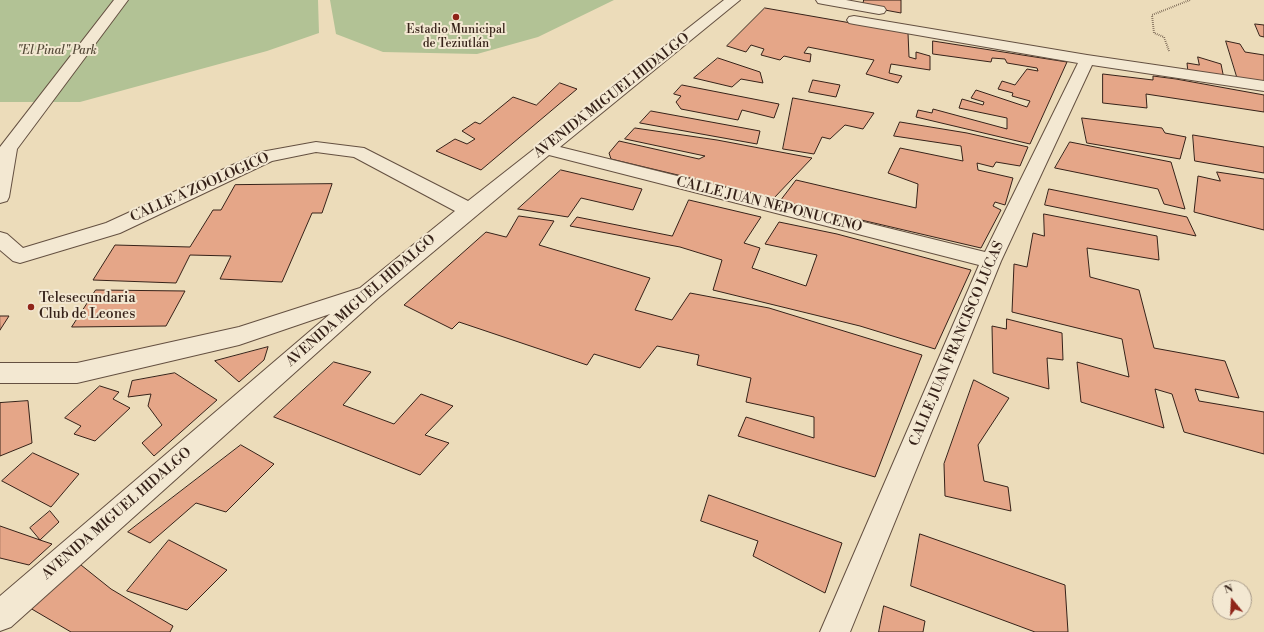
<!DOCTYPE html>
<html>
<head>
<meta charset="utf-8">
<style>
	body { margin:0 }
	#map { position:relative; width:1264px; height:632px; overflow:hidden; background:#ecdcba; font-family:"Libre Bodoni",serif }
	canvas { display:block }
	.north { position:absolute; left:1212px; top:580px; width:40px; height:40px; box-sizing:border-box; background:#f3e8d2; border:1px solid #a79988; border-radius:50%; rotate:342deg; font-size:11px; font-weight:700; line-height:16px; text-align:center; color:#362219 }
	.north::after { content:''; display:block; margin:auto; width:14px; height:18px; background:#8f2418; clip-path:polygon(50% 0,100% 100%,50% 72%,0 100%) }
</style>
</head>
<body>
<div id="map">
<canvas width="1264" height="632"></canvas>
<div class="north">N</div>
</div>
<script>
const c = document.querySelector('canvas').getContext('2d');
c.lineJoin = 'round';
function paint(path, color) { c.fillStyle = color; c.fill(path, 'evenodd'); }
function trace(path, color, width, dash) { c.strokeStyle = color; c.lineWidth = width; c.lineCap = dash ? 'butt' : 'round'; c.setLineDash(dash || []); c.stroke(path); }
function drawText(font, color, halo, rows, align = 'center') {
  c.font = font + ' "Libre Bodoni",serif'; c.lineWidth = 4; c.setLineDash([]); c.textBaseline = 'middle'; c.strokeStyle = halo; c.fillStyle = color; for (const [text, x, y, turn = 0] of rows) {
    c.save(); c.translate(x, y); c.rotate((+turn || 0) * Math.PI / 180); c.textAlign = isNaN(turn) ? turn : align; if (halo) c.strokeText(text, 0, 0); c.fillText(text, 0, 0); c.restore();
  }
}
const green = new Path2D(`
	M0,0H318L319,33L267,51L80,102H0Z
	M330,0H614L538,37L477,54L383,52L336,34Z`);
const building = new Path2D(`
	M864,0H901V13L863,6Z
	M765,8L908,33L909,57L916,59V52L930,56V70L891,64L889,73L902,76L898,83L866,74L874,60L808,47L804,53L811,54L810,62L784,56L780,60L761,55L764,49L751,45L746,52L727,46Z
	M1255,24L1264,25V37L1260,36Z
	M933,41L1067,62L1030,144L916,117L918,110L932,113L933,109L1007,129V118L959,108L962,99L983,105L984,102L971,98L976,90L1027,107L1030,101L1012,96L1013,93L998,89L1002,81L1015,85L1027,69L1038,71L1037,68L1007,63L1005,59L992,58L991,62L933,54Z
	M1226,41L1240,44L1245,52L1264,55V84L1238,80Z
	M1198,57L1221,64L1224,79L1188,73L1187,63L1199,65Z
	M718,58L760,72L763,83L741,79L732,87L694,78Z
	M1103,74L1153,80V76L1176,79L1264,95V112L1146,94L1147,108L1103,103Z
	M813,80L840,85L836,97L809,92Z
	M560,83L577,89L481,170L436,151L455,139L467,144L475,139L462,131L475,122L480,124L513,97L536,105Z
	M682,85L779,104L774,118L742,110L738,120L681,109L676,102L681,96L674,94Z
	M793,98L874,113L863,129L845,125L830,139L822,137L814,154L783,149Z
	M651,111L760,131L757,144L640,123Z
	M1082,118L1162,128L1165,133L1186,137L1180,159L1087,143Z
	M900,122L967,133L1028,147L1020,166L996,162L993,167L977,163L978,170L1013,178L1005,205L995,202L993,206L1001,210L981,248L780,201L796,180L916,208L918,184L888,173L900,148L963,161L961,146L894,136Z
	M635,128L717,140L812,158L774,198L611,159L609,153L619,141L699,159L705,156L625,139Z
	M1193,135L1264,147V173L1195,161Z
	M1070,142L1171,162L1185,209L1164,204L1158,189L1055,168Z
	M561,170L642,189L633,210L581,198L568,217L518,209Z
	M1217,172L1264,179V230L1194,212L1198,176L1220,181Z
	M332,184L322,213H312L282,282L220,279L231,256L190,255L176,283L93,280L115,245L190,247L213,210H221L235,185Z
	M1049,189L1187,217L1196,236L1045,205Z
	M689,200L761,217L744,243L760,248L752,268L806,286L817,255L765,244L779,222L837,234L971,270L935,349L860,326L713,290L722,260L680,247L570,226L577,217L672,236Z
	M1044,214L1157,236L1159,260L1087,248L1090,277L1139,290L1154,348L1225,361L1239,398L1195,389L1199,401L1264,412V454L1184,432L1172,394L1155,389L1164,428L1081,402L1077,362L1129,377L1122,339L1012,312L1014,264L1027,267L1033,233L1044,236Z
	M519,216L554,221L539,245L650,278L635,310L672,320L690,293L769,308L922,355L875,477L738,436L746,417L814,438V417L746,402L751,378L697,365L699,355L657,346L640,368L594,354L587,365L459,322L452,329L404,305L486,232L506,237Z
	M96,290L185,291L166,326L72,327Z
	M0,316H9L0,330Z
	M1007,319L1062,333L1063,360L1047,358L1049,389L993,373L992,326L1006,329Z
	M268,347L264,360L239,382L215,361Z
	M334,362L371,372L343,405L394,424L421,394L453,406L425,435L449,443L420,475L274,417Z
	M175,373L217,400L154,456L142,443L162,425L148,406L151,394L128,397L132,381Z
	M974,380L1009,398L978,445L984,481L1008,487L1011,511L945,496L944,464Z
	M100,386L119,392L113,399L130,408L95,441L74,434L81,426L65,418Z
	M28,401L32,443L0,456V403Z
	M241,445L274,464L226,512L196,503L150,543L128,532Z
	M33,453L79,474L51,507L2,481Z
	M709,495L842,543L825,593L753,556L758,541L701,521Z
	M50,511L59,522L40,540L30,528Z
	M0,526L40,540L52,544L29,565L0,558Z
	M920,534L1065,585L1068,632H1035L911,586Z
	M169,540L227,570L187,610L127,591Z
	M81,565L111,589L173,626L170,632H71L30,608Z
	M884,606L925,621L923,632H879Z`);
const path = new Path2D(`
	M1169,51L1164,37L1154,33L1152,15L1190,0`);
const minor = new Path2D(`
	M114,0H128L17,149L9,197L7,201L0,203V147Z
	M724,0H740L560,147L985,252L1078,63L854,24L849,23L847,20L849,17L854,16L1087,55L1264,81V91L1092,65L1001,261L850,632H820L979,265L549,155L378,298L11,627L0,631V596L330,314L239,345L77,383H0V363H77L239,327L360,288L455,211L354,157L316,152L272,161L120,233L20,263L13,261L0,250V232L7,234L23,248L106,223L261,152L316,142L364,148L468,201Z
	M816,0H846L884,7L886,10L884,13L879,14L823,4L818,3Z`);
const markers = [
	[456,17,4,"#8f2418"],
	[31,307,4,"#8f2418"]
];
const farPoinames = [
	["Estadio Municipal",456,30],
	["de Teziutlán",456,44]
];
const farParknames = [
	["\"El Pinal\" Park",57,51]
];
const streetNames = [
	["AVENIDA MIGUEL HIDALGO",612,96,-38],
	["CALLE A ZOOLOGICO",200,188,-24],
	["CALLE JUAN NEPONUCENO",769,205,14],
	["AVENIDA MIGUEL HIDALGO",361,301,-41],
	["CALLE JUAN FRANCISCO LUCAS",957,344,-67],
	["AVENIDA MIGUEL HIDALGO",117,514,-41]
];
const poiNames = [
	["Telesecundaria",39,299],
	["Club de Leones",39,315]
];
paint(green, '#b2c295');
paint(building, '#e5a688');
trace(building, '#362219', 1);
trace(minor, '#645041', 2);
trace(path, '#362219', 2, [0.5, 1.5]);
paint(minor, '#f3e8d2');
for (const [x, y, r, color] of markers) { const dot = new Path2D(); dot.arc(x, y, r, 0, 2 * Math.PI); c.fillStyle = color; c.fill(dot); trace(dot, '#f3e8d2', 1.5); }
drawText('12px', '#362219', '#f3e8d2', farPoinames);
drawText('italic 12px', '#554a38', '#f3e8d2', farParknames);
drawText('14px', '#362219', '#f3e8d2', streetNames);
drawText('14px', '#362219', '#f3e8d2', poiNames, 'left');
</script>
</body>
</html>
